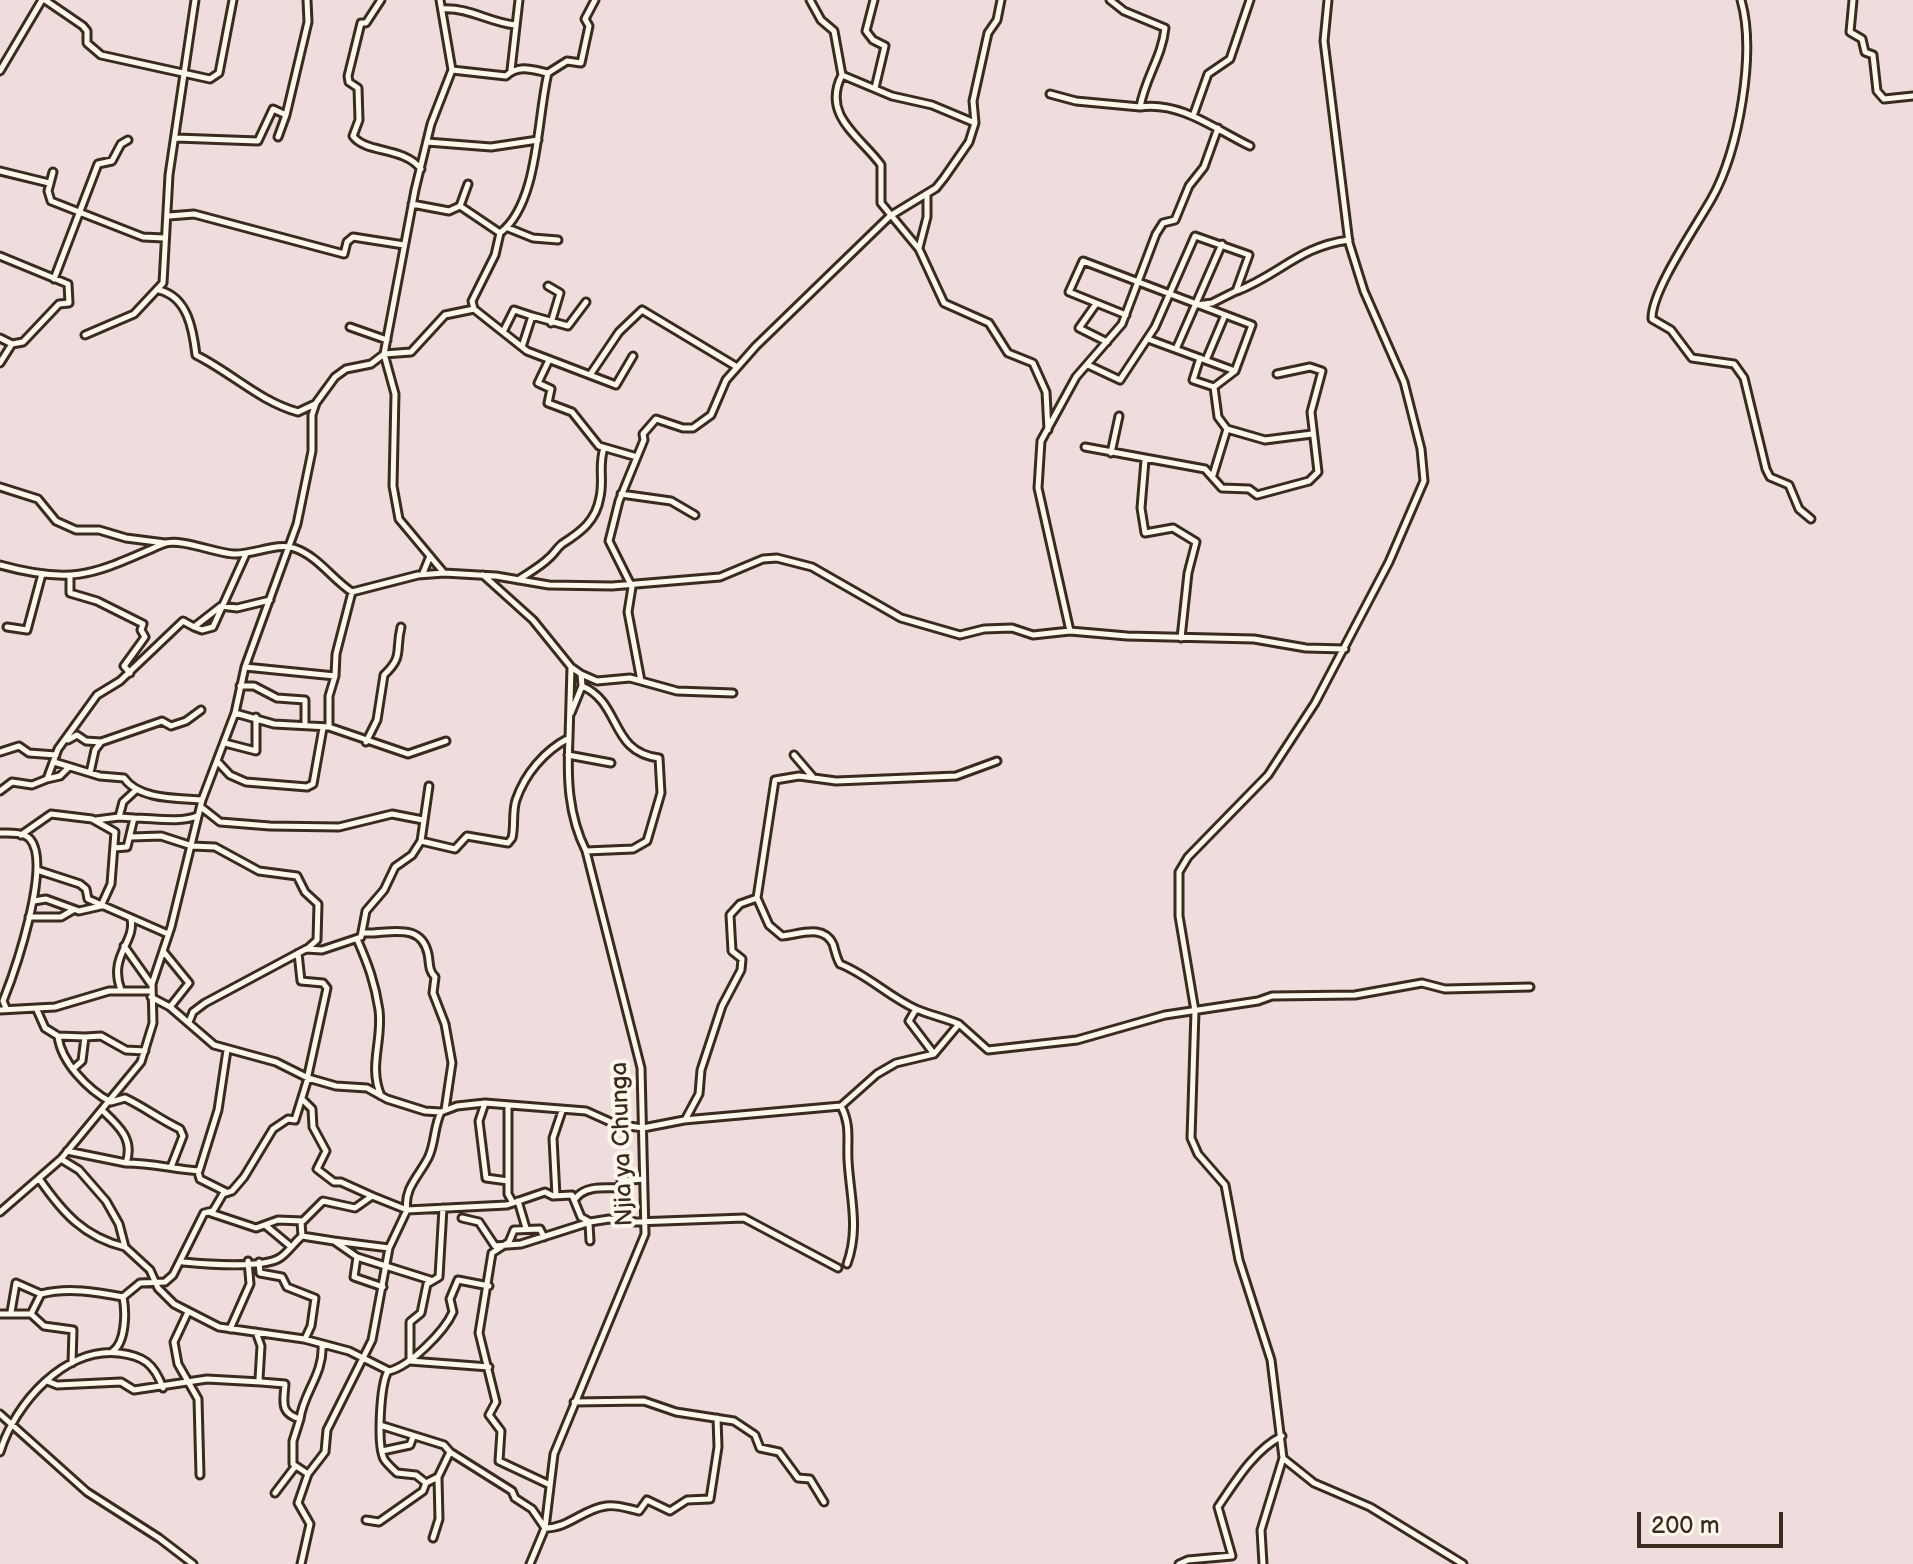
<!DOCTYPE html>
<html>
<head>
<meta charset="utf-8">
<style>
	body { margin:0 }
	#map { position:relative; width:1913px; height:1564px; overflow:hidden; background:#efddde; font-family:"Balsamiq Sans",sans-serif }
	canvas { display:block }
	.scale { position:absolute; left:1637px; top:1512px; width:146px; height:36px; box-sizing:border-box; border:4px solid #3b2a1e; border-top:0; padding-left:10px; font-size:24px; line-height:28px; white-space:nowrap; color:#3b2a1e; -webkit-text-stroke:6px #fbf7ec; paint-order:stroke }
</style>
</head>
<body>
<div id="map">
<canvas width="1913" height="1564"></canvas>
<div class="scale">200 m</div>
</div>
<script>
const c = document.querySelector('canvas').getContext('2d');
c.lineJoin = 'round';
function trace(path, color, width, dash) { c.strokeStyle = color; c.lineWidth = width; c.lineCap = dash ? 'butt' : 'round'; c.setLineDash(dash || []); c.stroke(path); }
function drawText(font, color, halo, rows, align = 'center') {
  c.font = font + ' "Balsamiq Sans",sans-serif'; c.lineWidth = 8; c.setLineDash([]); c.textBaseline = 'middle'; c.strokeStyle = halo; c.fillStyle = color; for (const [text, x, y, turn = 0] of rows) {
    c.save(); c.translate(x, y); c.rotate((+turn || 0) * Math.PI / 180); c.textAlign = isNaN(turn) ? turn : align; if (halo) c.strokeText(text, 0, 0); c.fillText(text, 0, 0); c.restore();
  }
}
const minor = new Path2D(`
	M45,0L83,26L87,31V43L101,55L210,79L219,73L233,0
	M381,0L366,23H361L348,76L349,82L358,88L359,120L353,136C366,154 403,146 421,169
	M440,0L452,70L431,124L415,190L384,354L395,394L393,486L399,519L444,573L496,576L549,585L612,586L720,577L763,559L777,558L812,567L901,618L960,635L984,629L1012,628L1033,635L1070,631L1127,636L1254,639L1306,648L1345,649
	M810,0L821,20L834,31L842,75L892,96L932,105L975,123
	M874,0L866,31L873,40L885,46L875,88
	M1741,0C1756,52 1739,150 1712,198C1697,225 1651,291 1652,319L1671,330L1692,358L1734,364L1744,378L1766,469L1770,477L1789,485L1799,509L1811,519
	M1853,0L1850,32L1862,39L1865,52L1873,55L1877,91L1884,99L1913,96
	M442,9C469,7 488,22 515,25
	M452,70L506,76C519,64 533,70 548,73L567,61L581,63L589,26L585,19L595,0
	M511,70L519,0
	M0,71L42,0
	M842,75C821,116 861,137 881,165V203L919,249L944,303L989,323L1008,353L1033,363L1046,392L1048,430
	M1050,94L1076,101L1140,107C1145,78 1162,57 1165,28L1124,11L1110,0
	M1140,107C1181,101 1216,130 1250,146
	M1193,116L1208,74L1230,59L1250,0
	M278,137L286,115
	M176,138L258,141L273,109L286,115L308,22L307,0
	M427,142L491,147L538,140
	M0,171L49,183
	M53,172L48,191L51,201L143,237L164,238
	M412,204L449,211L460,206L500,233L495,255L472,301L474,309
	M460,206L468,184
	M169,216L194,214L344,254L347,242L353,237L404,245
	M508,228L533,238L558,240
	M500,233C539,204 537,117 548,73
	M919,248L927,217V194
	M0,256L68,284L69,303L59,304L23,342L12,344L0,363
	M54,279L98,164L112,161L121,144L128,140
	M548,286L560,293L551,323
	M159,290C188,297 193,330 196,355C232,373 259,401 298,412L315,404
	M1237,291C1279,275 1300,246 1349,240
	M1096,304L1079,328L1107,342
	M1126,315L1069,292L1083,261L1252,325L1235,371L1148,339
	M350,327L387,340
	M503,332L514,310L532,316
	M85,335L134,314L163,283L169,175L195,0
	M0,338L12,344
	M522,347L532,316L568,326L586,302
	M1176,349L1222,244
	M1200,358L1193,380L1214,387
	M549,360L538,383L551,389L548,403L572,412L599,446L637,457
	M1206,360L1225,315
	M1088,365L1120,380L1155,327L1195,236L1249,255L1236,291L1212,303L1197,305
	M590,375L619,332L642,310L737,367
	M1227,429L1218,417L1214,387L1235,371
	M1085,447L1205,469L1222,488L1249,489L1257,495L1309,481L1318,472L1311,412L1322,371L1310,367L1277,374
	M1111,453L1119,416
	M1145,460L1141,508L1145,533L1173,528L1196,542L1188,573L1181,638
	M1213,475L1227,429L1265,440L1312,434
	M0,487L38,499L56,521L76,530H99L126,538L165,543
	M621,494L671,501L695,515
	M0,565C76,586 95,573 163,544C180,537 217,554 234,554C252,555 278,542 294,548C318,556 332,579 352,592L418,575L444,573
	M423,573L430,556
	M70,578V593L97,601L143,624L141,630L145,637L124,666L130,673
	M518,580C528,573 540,567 549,558C554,554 557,548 562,544C581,532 596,521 600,497C604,479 598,466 604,448
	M7,627L27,630L42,574
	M194,627L202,630L213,627L246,554
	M1070,631L1038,488L1041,441L1076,377L1122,324L1156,234L1163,223L1175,220L1189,186L1204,167L1218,128
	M245,667L335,676L336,654L352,592
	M571,667L581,674L582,686L571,713
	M581,674L597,681L630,678L641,681
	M240,686H254L277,698L305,700V725
	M733,693L677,691L641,681L628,612L632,587L609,541L619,501L644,440L643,434L656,419L683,428H693L711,415L726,380L756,346L890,216L936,188L944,178L969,142L975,123L973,101L988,33L997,20L1001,0
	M235,713L274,724L329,727L408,754L446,741
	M329,727V696L335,676
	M569,738C567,778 568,815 586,851L633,849L647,841L661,793L659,758C609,752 622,703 582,686
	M68,740L77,735L86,741L101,742
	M366,742L377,720L384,675C404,656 395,652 401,627
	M225,743L256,751V717
	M0,752L19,746L29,753L56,755
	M568,755L611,763
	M794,755L812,776
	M217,761L230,775L246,782L307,787L313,784L323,728
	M54,762L100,776L124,778C139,800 178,798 202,800
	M90,773L95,750L101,742L162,721L171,726L186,721L201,710
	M47,779L60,776L69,767
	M0,791L12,782L32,785L47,779L58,749L97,695L120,681L183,621L194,627L221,606L237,608L270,600
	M201,807L220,822L270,826L339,827L392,814L423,820
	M134,818C153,818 180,823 197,816
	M96,820L119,817L123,802L136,790
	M0,833C9,833 24,832 30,839C52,864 15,971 3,1001L6,1008
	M21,835L51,814L92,819L115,832L111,884L101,906L79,911L46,899L34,901
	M131,837L161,836L192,846L215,847L259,871L297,876L305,892L318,904L317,940L307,949
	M421,841L429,786
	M114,848L127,847L134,818L119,817
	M37,870L80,884L86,889L88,899L168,934
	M29,917H61L73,910
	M364,933C388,934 421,921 428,954C430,963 428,970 435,977L433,993L445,1024L452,1063L445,1110
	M357,939C368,964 375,983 379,1010C383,1041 368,1066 381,1096
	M124,946L151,984
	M163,951L189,983L170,1007
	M298,953L301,981L323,983L327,988L308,1075
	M121,990C108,956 136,942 131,919
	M151,997L170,1007L214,1045L276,1062L308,1078L336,1086L367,1088L387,1099L425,1111L441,1112L457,1106L485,1103L586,1111L615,1124L643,1128L684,1120L841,1106L877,1074L896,1063L934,1054L959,1024L988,1050L1077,1040L1165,1015L1258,1001L1272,996L1355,995L1422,983L1445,989L1530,987
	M916,1009L909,1021L934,1054
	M0,1010L55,1007L109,991H150
	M37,1010L45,1028L58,1036C61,1062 88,1090 111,1102L125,1098C146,1108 159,1119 180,1129L183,1136L171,1167
	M189,1022L193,1012L205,1003L306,949L322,950L361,937L366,911L384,890L395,867L412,855L421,841L455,849L467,836L508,843L512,838C515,826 512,812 516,800C525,774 544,751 569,738L571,667L533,620L483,575
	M959,1024C945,1018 930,1015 916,1009C889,997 868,975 840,964C836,957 835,950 833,944C823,923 798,935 782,936L769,925L757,898L775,780L799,776L836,781L956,776L997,761
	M58,1036L85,1037L82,1061L73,1069
	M85,1037L101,1036L126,1050L145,1051
	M303,1100L312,1109L313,1127L326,1151L317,1169L334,1182H341L372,1196
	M485,1103L479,1121L486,1178L508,1181
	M508,1106V1194L513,1203
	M841,1106C851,1125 847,1139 848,1160C850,1197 860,1228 847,1264
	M685,1120L699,1094L701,1070L722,1006L741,970L742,959L732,951L730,915L740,904L757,898
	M67,1151L126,1163C134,1140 120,1127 103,1111
	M61,1159L79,1170L106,1201L119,1224L125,1247L150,1270L158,1288L174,1304L219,1327L304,1339L349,1351L389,1371C410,1366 444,1332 453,1312L450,1299L458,1280L489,1286
	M126,1163C151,1163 173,1169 199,1171L218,1110L227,1050
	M198,1172L200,1179L226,1192
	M40,1180C63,1213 84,1237 125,1247
	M556,1196L553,1138L562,1111
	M575,1199C585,1185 605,1188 621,1188V1181L643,1179
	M518,1201L526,1228
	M443,1208L439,1277L427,1284L421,1313L410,1322V1361L489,1367
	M0,1212L61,1159L141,1062L153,1023L152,984L171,927L202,800L235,713L245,667L297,524L312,451V415L316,403L335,377L346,369L371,364L384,354L411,352L445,315L474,309L527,351L616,385L633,356
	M208,1212L256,1228L278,1220L303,1221L323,1201L355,1208L372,1196L407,1210C403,1188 421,1174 429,1156C435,1143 434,1126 441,1112
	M462,1218L479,1222L495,1246L521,1244L590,1222
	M589,1224L590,1241
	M265,1225L289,1245
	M302,1236L334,1241L357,1257L354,1277L383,1287
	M544,1237L540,1229L514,1230L509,1242L492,1253L479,1333L496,1402L489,1415L501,1431L499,1461L548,1484
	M334,1241L389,1248
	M357,1257L430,1280
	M183,1262C204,1264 265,1269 281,1257C288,1252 295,1242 302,1236L301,1222
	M259,1262L260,1273L282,1277L287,1287L315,1298L311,1326L305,1339
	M11,1312L16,1283L41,1294
	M188,1312L174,1342L178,1364L198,1399L200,1475
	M0,1314H31L41,1294C68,1287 96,1292 123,1297
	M31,1314L44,1326L73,1330L72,1363
	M230,1329L250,1284L248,1261
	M256,1332L261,1346L259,1379L261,1382L285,1384C284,1401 279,1413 300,1419L293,1441V1464L308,1474L298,1503L310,1524L301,1564
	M112,1352C126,1343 126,1312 123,1297L140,1283L165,1282L173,1275L204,1213L213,1211L223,1194L232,1191L244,1177L273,1129L288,1119L295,1120L308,1078
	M47,1381L57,1385L121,1382L134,1390L207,1379L261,1382
	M574,1402L644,1401L676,1412L734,1421L755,1435L760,1448L779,1452L798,1478L810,1479L824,1502
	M0,1414L87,1492L159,1538L193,1564
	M300,1419C303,1393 324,1374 322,1345
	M383,1426L444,1445L450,1452L438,1477L426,1483
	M382,1451L410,1445L413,1437
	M0,1452C15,1403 65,1347 119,1353C143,1356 154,1363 163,1388
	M450,1452L512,1491L515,1498L532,1509L545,1528C569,1528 583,1509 606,1506C617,1504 629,1509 639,1511L647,1500L670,1511L687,1500L710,1499L718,1447L717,1418
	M1284,1459L1314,1483L1370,1507L1463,1564
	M308,1474L325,1452L327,1430L372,1340L389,1248L407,1210L507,1205L545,1192L553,1196L572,1195L581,1217L590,1222L609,1219L636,1222L744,1218L838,1268
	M275,1493L294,1468
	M366,1520L379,1522L423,1491L426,1483L416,1475L397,1473C393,1469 387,1464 384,1459C377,1445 380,1385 388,1371
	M433,1538L439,1519L438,1478
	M530,1564L545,1528L554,1454L645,1234L641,1068L586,851
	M1179,1564L1188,1560L1232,1556L1218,1507C1235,1482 1254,1450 1282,1436
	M1263,1564L1261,1530L1283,1458L1271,1360L1239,1260L1225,1185L1198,1154L1191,1138L1195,1011L1179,916V872L1188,857L1268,775L1315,703L1389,562L1424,481L1421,449L1404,382L1364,291L1349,243L1324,41L1328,0`);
const streetNames = [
	["Njia ya Chunga",623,1144,-92]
];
trace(minor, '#3b2a1e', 11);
trace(minor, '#fbf7ec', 5);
drawText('24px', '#3b2a1e', '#fbf7ec', streetNames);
</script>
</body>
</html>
